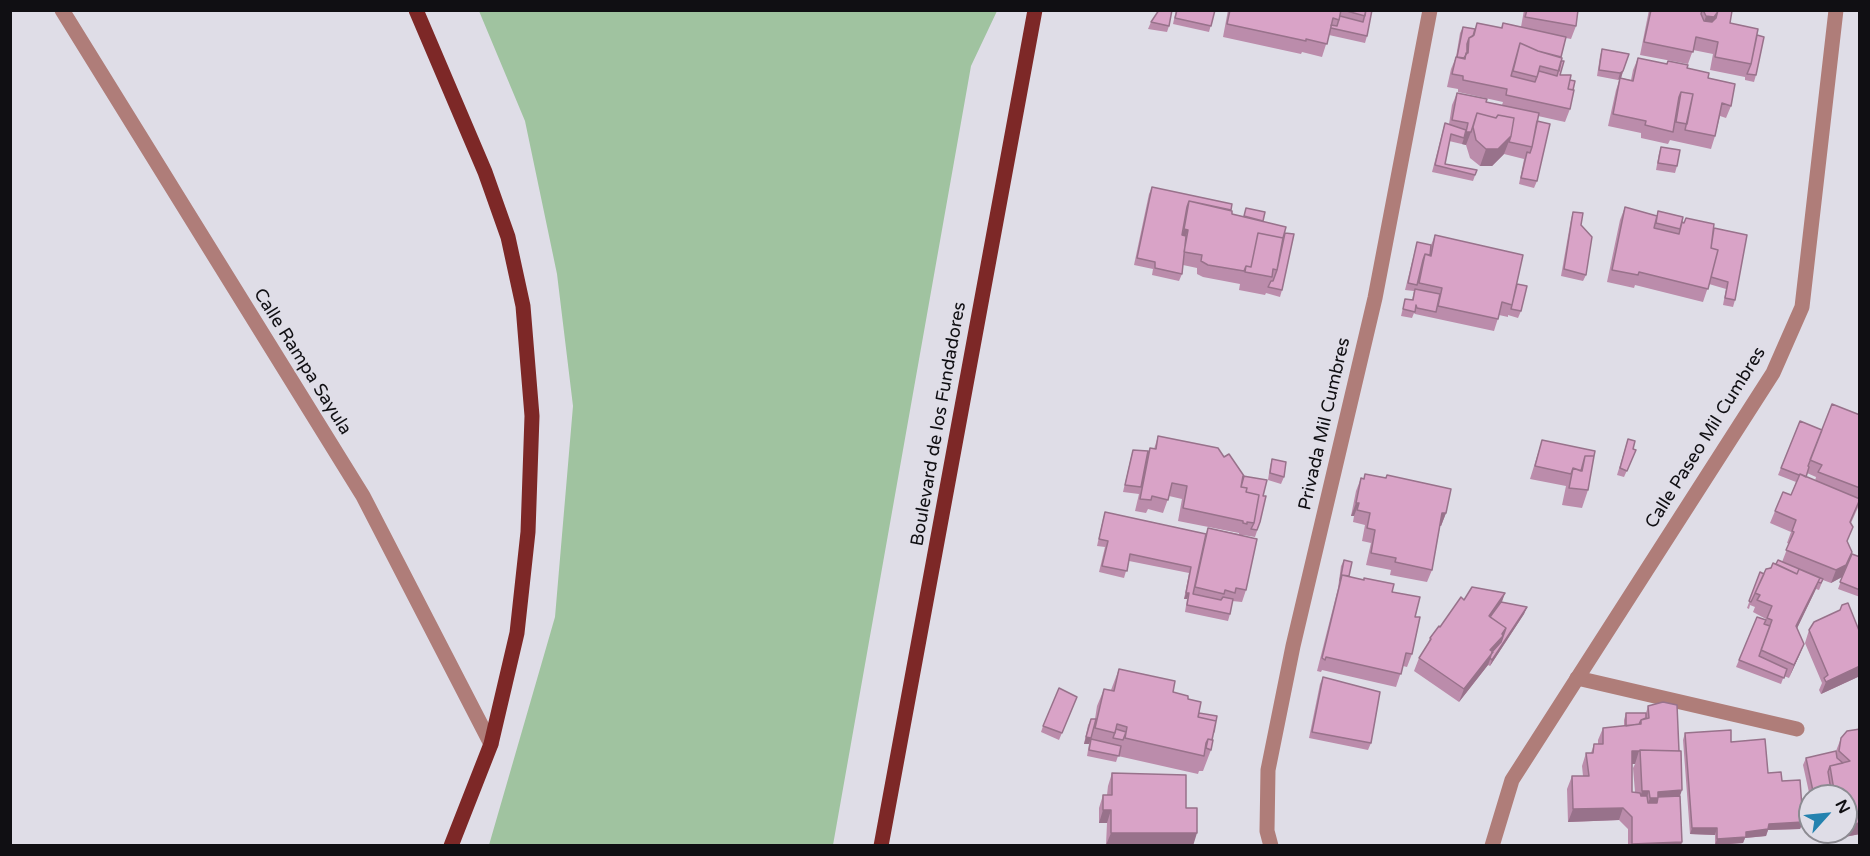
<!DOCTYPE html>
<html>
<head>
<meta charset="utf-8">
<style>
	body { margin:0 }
	#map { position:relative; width:1870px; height:856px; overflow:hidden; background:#dfdde7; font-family:"Varela Round",sans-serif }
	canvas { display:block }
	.frame { position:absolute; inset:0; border:12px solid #100f13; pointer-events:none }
	.north { position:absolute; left:1798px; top:784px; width:60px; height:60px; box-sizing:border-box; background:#dfdde7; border:2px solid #8c8b92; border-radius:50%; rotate:63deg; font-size:16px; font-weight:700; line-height:24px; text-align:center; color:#100f13 }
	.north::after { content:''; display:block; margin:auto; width:21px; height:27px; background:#2482af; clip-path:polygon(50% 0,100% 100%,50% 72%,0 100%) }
</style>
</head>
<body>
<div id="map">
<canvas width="1870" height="856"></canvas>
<div class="frame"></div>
<div class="north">N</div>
</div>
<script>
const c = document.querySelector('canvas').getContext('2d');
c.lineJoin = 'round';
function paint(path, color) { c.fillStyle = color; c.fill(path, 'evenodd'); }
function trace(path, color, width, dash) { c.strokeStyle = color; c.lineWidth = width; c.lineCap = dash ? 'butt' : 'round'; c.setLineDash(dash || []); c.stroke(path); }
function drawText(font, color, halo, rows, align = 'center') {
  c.font = font + ' "Varela Round",sans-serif'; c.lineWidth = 4.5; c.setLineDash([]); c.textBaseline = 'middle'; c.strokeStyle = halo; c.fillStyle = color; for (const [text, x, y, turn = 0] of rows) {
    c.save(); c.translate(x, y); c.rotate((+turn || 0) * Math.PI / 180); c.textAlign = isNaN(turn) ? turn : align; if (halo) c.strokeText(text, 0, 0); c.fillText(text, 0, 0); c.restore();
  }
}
const green = new Path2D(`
	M479,11H997L971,66L833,845H489L555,617L573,406L557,274L525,121Z`);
const service = new Path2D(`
	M1577,678L1797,729`);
const minor = new Path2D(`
	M62,10L363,496L491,744
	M1271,846L1267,831L1268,770L1293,646L1375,298L1430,10`);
const tertiary = new Path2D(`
	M1492,846L1512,780L1773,373L1802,307L1836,10`);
const primary = new Path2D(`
	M416,10L485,172L508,237L523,306L532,416L528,532L517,633L491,744L451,846
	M881,846L1035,10`);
const wall = new Path2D(`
	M1176,10H1215L1209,32L1173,24Z
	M1228,10H1372L1367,36L1365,43L1329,35L1322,57L1302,52L1301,54L1223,37Z
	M1524,10H1578L1576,26L1571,39L1566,38L1561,57L1560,75L1570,80V109L1565,122L1538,116L1537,121V181L1534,188L1519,184L1524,159L1504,154L1492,166H1480L1470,158L1466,145L1449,141L1445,164L1477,170L1473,181L1432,172L1443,130L1445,123L1449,124L1452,105L1457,93L1486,102L1502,105L1503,102L1458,92V89L1447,87L1451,69L1456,57L1460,33L1463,27L1475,29L1477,23L1501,28L1503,23L1521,27Z
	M1649,10L1732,11L1730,23L1757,35L1756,75L1754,82L1745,80V77L1710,70L1713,54L1693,50L1688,64L1640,55Z
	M1151,22L1169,26L1167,32L1148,29Z
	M1602,49L1629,54L1621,78L1631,80L1633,70L1638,58L1666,64L1668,61L1687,68L1708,78L1731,106L1726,118L1720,116L1715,136L1711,149L1670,140L1668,144L1641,138V133L1608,126L1616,90L1620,78L1618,80L1597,76L1600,56Z
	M1661,147L1677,166L1675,173L1656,170L1659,153Z
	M1152,187L1231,210L1232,214L1263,221L1285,233L1282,290L1280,297L1266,293L1265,295L1239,290L1240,284L1203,277L1197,274V268L1183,265L1182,274L1179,281L1152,275L1153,269L1134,265L1149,194Z
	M1625,207L1657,216L1658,211L1682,222L1714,228L1735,300L1733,307L1723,305L1726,289L1709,284L1703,302L1635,285L1634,288L1607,282L1620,220Z
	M1573,212L1581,225L1586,275L1583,281L1561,276L1571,219Z
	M1435,235L1517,284L1521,311L1518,318L1508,315V317L1499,315L1494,331L1415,314L1414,313L1412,318L1401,316L1405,299L1412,300L1414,291L1405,290L1417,242L1431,245Z
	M1860,415V503L1851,523L1847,542L1852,554L1860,557V597L1838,589L1845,570L1842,577L1831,583L1823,580L1819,590L1816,589L1797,628L1804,644L1799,656L1789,678L1784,676L1781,684L1736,667L1757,617L1766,620V619L1753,612L1755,607L1750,605L1749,609L1747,608L1760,572L1764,574L1769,568L1776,564L1782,562L1789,544L1787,543L1791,532L1770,523L1775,511L1791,495L1796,482L1778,475L1800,421L1822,430ZM1807,473L1816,477L1815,481L1806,477Z
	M1158,436L1224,457L1263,496L1260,522L1255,537L1243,535L1246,590L1242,602L1232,601L1230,614L1228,621L1185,612L1187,599H1184L1189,573L1129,561L1124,578L1099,572L1105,547L1097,546L1103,519L1105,512L1206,534L1208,528L1239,534V533L1178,521L1182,499L1169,496L1163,513L1148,509L1146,513L1135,511L1139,494L1123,492L1131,457L1133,450L1148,455L1150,448L1154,449Z
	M1628,439L1633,449V457L1624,477L1617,475Z
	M1542,440L1588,490L1582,508L1562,505L1566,486L1530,479Z
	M1272,459L1284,477L1281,484L1268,480L1270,466Z
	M1387,475L1446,513L1441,526H1440L1432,570L1427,582L1390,575L1391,570L1366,565L1371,543L1362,541L1365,525L1353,522L1354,516H1351L1356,491L1361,478H1386Z
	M1344,560L1349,576L1392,592L1415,617L1412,654L1407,667L1403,666L1396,687L1322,670L1321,672L1317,671L1338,588L1341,566Z
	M1505,593L1502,602L1527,607L1524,614L1490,666L1488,665L1459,702L1414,671L1419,658L1427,646L1430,638L1440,627L1464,600Z
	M1809,630L1860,633V676L1821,694L1819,690L1822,683L1805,643Z
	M1119,669L1188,699L1199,713L1211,750L1203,771H1199L1198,774L1118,756L1116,762L1087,756L1089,744H1084L1088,725L1091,719H1095L1097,706L1104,689L1111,690Z
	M1323,677L1371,743L1368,750L1309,738L1320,684Z
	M1077,697L1059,740L1041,732L1043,726Z
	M1648,706L1680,796L1681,846H1628V829L1619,820L1568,822L1567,789L1572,776H1583L1582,766L1586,753H1591L1594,744H1598V740L1603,728L1624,726V720L1626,713H1646ZM1632,764H1635L1633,768L1635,792H1632Z
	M1860,729V834L1819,842L1817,832H1846V796L1810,797L1803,765L1806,758L1836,751L1841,738Z
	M1685,733L1731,742L1768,773L1782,781L1803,822L1800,829L1768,830L1766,836L1745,838L1743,843L1715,845V835L1690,834L1683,740Z
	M1112,773L1186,808L1106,845L1107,823H1099V808L1103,795H1107L1108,786Z`);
const shadedWall = new Path2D(`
	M1717,13L1711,31L1700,34L1706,16Z
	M1623,71L1621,78L1618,80L1620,73Z
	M1466,132H1471L1466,145L1462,144Z
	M1511,136L1504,154L1492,166H1480L1486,149Z
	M1184,229L1188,230L1184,242H1179Z
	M1356,503H1359L1354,516H1351Z
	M1442,513H1446L1441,526L1438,525Z
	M1852,552L1842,577L1831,583L1836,570Z
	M1820,578L1815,591L1792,639L1796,626Z
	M1186,593H1189L1187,599H1184Z
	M1505,593L1500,606L1488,623L1489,616Z
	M1527,607L1524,614L1490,666L1492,660Z
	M1506,628L1498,648L1491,657L1488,665L1459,702L1464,689Z
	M1804,644L1799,656L1789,678L1794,665Z
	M1860,666V676L1821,694L1826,682Z
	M1086,737L1091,738L1089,744H1084Z
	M1632,751H1639L1635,764H1628Z
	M1682,790L1676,808L1643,816L1650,798L1658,792Z
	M1642,791H1649L1643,809H1636Z
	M1623,808L1619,820L1568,822L1573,809Z
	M1103,810H1111L1107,823H1099Z
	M1803,822L1800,829L1768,830L1766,836L1745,838L1743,843L1715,845L1717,839L1769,824Z
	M1860,823V834L1819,842L1822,836L1839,832H1846V825Z
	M1692,828H1717L1715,835L1690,834Z
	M1111,833H1197L1193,846L1106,845Z
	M1682,842L1681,846H1632V844Z`);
const building = new Path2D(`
	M1159,10H1172L1169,26L1151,22Z
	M1177,10H1215L1211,26L1175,18Z
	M1230,10H1341L1339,20L1333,18L1327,44L1306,39V41L1227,24Z
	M1343,10H1366L1365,16Z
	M1366,10H1372L1367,36L1331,28V25L1337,26L1340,16L1363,22Z
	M1527,10H1578L1576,26L1525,17Z
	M1651,10H1702L1701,14L1704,21L1712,22L1716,18L1718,10L1732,11L1730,23L1758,29L1751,64L1715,57L1718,42L1696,37L1693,52L1644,42Z
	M1703,10H1718L1717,13L1714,17L1706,16Z
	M1477,23L1502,28L1503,23L1566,37L1561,57L1538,51L1520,43L1511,76L1535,82L1539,71L1557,76L1561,61H1564L1560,75H1571L1568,89L1574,90L1570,109L1506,95L1507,89L1463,80V76L1452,74L1456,57L1465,59L1466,53H1468L1469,38L1474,35Z
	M1463,27L1475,29L1473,36L1469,38L1467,44V53L1464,58L1457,57Z
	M1757,35L1764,37L1756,75L1747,74L1751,64Z
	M1520,43L1538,51L1562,58L1559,71L1540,66L1537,77L1513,71Z
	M1602,49L1629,54L1623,71L1620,73L1599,70Z
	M1638,58L1667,64L1668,61L1688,65L1687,68L1709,73L1708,78L1735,84L1731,106L1722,103L1715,136L1685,130L1693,94L1681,92L1679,97L1673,132L1645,125L1646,121L1613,114L1620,78L1633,81Z
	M1570,80L1575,81L1573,90L1568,89Z
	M1681,92L1693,94L1687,124L1676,122Z
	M1457,93L1487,99L1486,102L1539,113L1532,147L1509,142L1511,136L1514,118L1498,115L1496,118L1477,113L1471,132H1466L1468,123L1452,120Z
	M1477,113L1496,118L1498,115L1514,118L1511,136L1498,149H1486L1476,140L1473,127Z
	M1537,121L1550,124L1537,181L1521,178L1527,152L1530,153L1532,147Z
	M1445,123L1466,130L1464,138L1451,134L1445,164L1477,170L1475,175L1435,165Z
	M1661,147L1680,150L1677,166L1658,163Z
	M1152,187L1232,204L1231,210L1189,201L1187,207L1182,235L1186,236L1182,274L1155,268V262L1137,258Z
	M1189,201L1232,211V214L1286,227L1283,238L1258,233L1251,267L1246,266L1244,271L1208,265L1201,261L1202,255L1184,252L1188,230L1184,229Z
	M1625,207L1657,216L1654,228L1679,234L1682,222L1684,223L1686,218L1714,224L1711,248L1718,250L1708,289L1639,272L1638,275L1612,270Z
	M1246,208L1265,212L1263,221L1244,216Z
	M1658,211L1683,217L1680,229L1656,223Z
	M1573,212L1583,213L1581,225L1592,237L1586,275L1564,269Z
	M1714,228L1747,235L1735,300L1725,298L1728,282L1711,277L1718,250L1711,248Z
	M1258,233L1283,238L1277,270L1273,269L1272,277L1245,272L1246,266L1251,267Z
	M1285,233L1294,234L1282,290L1268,287L1271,281H1273L1277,270Z
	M1435,235L1523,255L1512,305L1502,302L1498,319L1438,306L1442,288L1419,283L1425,254L1431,256Z
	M1417,242L1431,245L1430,255L1425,254L1423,260L1417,285L1408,283Z
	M1517,284L1527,286L1521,311L1511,309Z
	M1415,289L1440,294L1436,312L1417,308L1416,305L1415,312L1403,309L1405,299L1413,300Z
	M1832,404L1860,415V488L1818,472L1822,465L1810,460Z
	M1800,421L1822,430L1808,466L1809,467L1806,477L1800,474L1799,475L1781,468Z
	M1158,436L1218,448L1224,457L1229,454L1244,476L1241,487L1247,488L1246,492L1259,495L1254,523L1247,522V524L1243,523V521L1183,508L1187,486L1172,483L1168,500L1152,496L1151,500L1140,499L1150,448L1156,449Z
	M1628,439L1635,441L1633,449L1636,450L1627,471L1620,468Z
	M1542,440L1595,451L1594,456H1585L1581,471L1573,468L1571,474L1535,466Z
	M1133,450L1148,451L1141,487L1125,485Z
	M1585,456H1594L1588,490L1569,488L1573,468L1582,471Z
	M1272,459L1286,462L1284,477L1270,473Z
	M1365,474L1386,478L1387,475L1451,489L1446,513H1442L1432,570L1395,562L1396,558L1371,553L1375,530L1367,528L1370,513L1357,510L1359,503H1356L1361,478L1364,479Z
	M1800,474L1860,499L1850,522L1853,527L1847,541L1852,552L1846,565L1836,570L1786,550L1794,532L1792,531L1796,520L1775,511L1783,492L1791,495Z
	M1243,476L1267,480L1263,496H1266L1260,522L1257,530L1251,529L1254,523L1259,495L1246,492L1247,488L1241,487Z
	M1105,512L1206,534L1193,594L1221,600L1223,597L1233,599L1230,614L1187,605L1189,593H1186L1191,567L1130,554L1127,571L1102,566L1108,541L1099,539Z
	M1208,528L1257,539L1246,590L1236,588L1235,593L1225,590L1224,594L1195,587Z
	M1852,554L1860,557V590L1840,582Z
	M1344,560L1352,562L1349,576L1342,575L1340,581Z
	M1778,560L1823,579L1821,583L1818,582L1820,578L1799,569L1797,574L1776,564Z
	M1773,563L1797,574L1799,569L1820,578L1796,626L1804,644L1794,665L1761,650L1772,620L1767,618L1772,606L1757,600L1760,595L1755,593L1766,569L1771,568Z
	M1760,572L1764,574L1751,602L1749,601Z
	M1342,575L1364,580V578L1394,584L1392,592L1420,597L1415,617H1420L1412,654L1406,653L1401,674L1326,657L1325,660L1322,658Z
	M1472,587L1505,593L1489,616L1506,628L1502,634L1503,636L1490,650L1493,652L1464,689L1419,658L1431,639L1430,638L1439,626L1440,627L1461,597L1464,600Z
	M1501,602L1527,607L1492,660L1490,658L1492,652L1501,642L1506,628L1490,617Z
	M1848,603L1860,633V666L1826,682L1824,678L1828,675L1809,630L1814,622L1840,610L1842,605Z
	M1757,617L1766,620L1764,624L1770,626L1759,656L1787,669L1784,678L1739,660Z
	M1119,669L1175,681L1173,692L1188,696V699L1201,702L1198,717L1216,721L1212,740L1208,739L1206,743L1204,756L1125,738L1127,727L1117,724L1115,733L1095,728L1104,689L1114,691Z
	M1323,677L1380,692L1371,743L1312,732Z
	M1059,688L1077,697L1062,733L1043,726Z
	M1663,702L1677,705L1679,751L1640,750L1639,751H1632V792L1640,793L1641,796H1647L1648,803H1657L1658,797L1680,796L1682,842L1632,844V817L1623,808L1573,809L1572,776H1589L1586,753H1593L1594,744H1603V728L1641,724V720L1649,718L1648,706Z
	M1199,713L1217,716L1214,732L1216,721L1198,717Z
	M1626,713H1646V718L1641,720L1639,724L1626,726Z
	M1091,719H1096L1091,738L1086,737Z
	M1116,729L1126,732L1123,740L1113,738Z
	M1860,729V823L1846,825V796H1835L1830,766L1850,761L1839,751L1841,738L1847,731Z
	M1731,730V742L1765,739L1768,773L1781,772L1782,781L1800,780L1803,822L1769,824L1768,829L1746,832V837L1717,839V828H1692L1685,733Z
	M1091,739L1121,746L1119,756L1089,750Z
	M1208,739L1213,740L1211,750L1206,748Z
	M1640,750L1681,751L1682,790L1658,792V798H1650L1649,791H1642Z
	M1836,751L1837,758L1843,763L1830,766L1828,772L1832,796H1814L1806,758Z
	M1112,773L1186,775V808H1197V833H1111V810H1103V795H1112Z
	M1821,832H1839L1822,836Z`);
const streetNames = [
	["Calle Rampa Sayula",302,362,58],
	["Boulevard de los Fundadores",939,424,-80],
	["Privada Mil Cumbres",1325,424,-77],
	["Calle Paseo Mil Cumbres",1706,438,-58]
];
paint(green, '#a0c3a0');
trace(service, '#af7d79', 15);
trace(minor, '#af7d79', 15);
trace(tertiary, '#af7d79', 15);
trace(primary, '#7d2827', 15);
paint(wall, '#bb8cab');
paint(shadedWall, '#98728b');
paint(building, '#d9a3c7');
trace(building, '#98728b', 1.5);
drawText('18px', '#100f13', '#dfdde7', streetNames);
</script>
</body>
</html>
